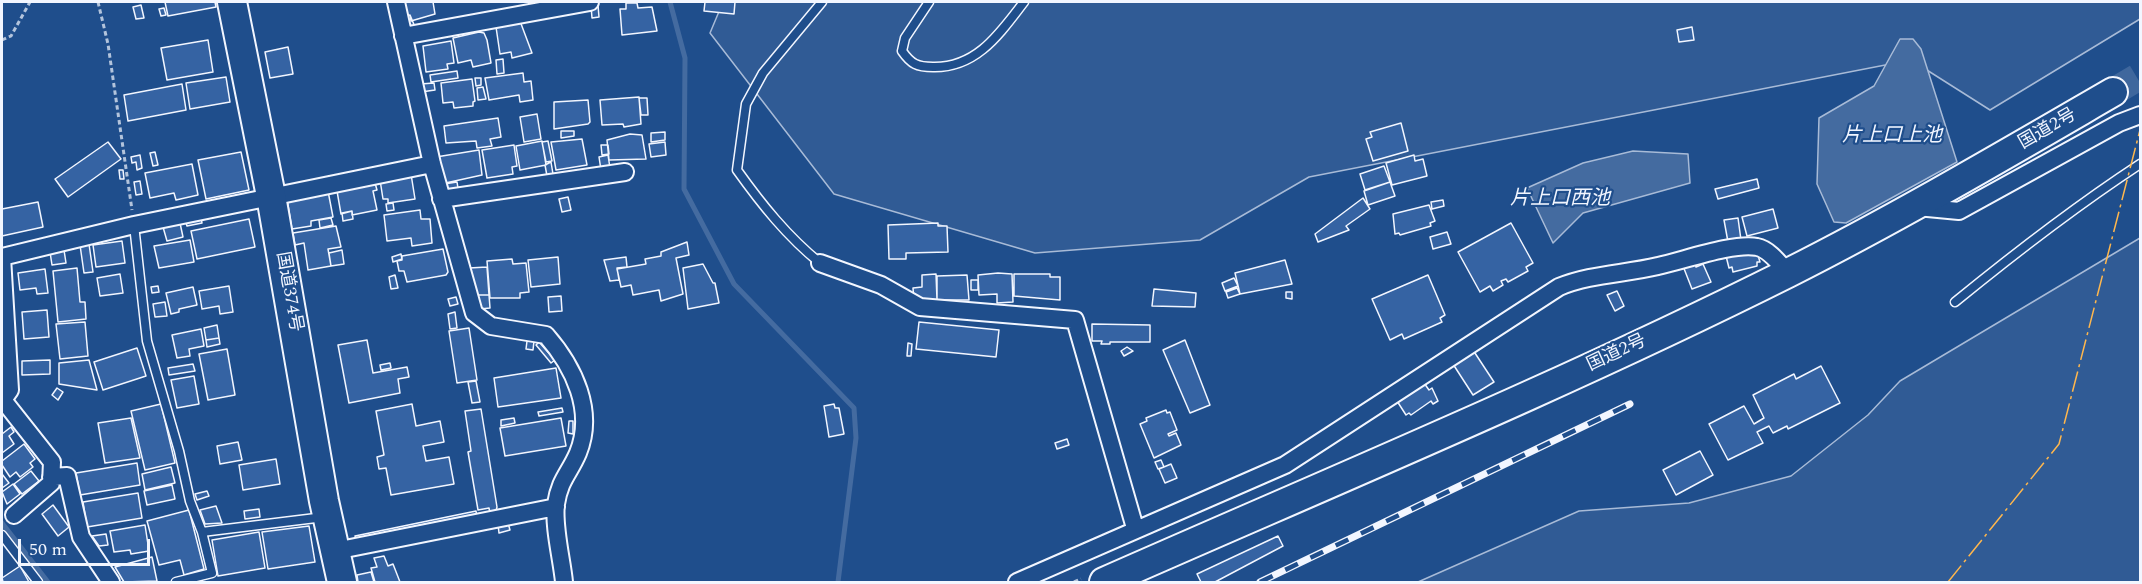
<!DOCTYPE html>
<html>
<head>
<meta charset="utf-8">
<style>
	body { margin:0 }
	#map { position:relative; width:2142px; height:584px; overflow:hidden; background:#1f4e8c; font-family:Spectral,serif }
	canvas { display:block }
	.frame { position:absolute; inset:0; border:3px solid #f2f6ff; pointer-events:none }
	.scale { position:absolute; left:18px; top:539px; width:132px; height:27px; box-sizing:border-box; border:3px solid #f2f6ff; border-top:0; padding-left:8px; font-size:18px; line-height:21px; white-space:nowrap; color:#f2f6ff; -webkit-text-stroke:4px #1f4e8c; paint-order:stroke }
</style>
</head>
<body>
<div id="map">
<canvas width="2142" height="584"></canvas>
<div class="frame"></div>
<div class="scale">50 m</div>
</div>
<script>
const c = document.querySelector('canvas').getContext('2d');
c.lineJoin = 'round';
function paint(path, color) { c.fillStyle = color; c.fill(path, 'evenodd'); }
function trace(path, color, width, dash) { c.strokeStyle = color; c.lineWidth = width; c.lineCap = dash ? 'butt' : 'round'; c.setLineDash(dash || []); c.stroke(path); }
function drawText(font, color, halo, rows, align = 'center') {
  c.font = font + ' Spectral,"Noto Sans JP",serif'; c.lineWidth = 4.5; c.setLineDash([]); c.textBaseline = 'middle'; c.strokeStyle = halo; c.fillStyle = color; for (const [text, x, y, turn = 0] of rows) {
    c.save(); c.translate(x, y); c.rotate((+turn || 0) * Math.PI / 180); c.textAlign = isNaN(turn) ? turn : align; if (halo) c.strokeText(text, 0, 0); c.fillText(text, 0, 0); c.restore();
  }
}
const built = new Path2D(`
	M723,2H2140V19L1990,110L1911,60L1309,177L1200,240L1035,253L834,194L710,33Z
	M2140,238V582H1418L1579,511L1689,503L1791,476L1868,415L1900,381Z`);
const water = new Path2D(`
	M1900,39H1913L1921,49L1957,162L1846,223L1834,222L1817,184L1819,118L1874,86Z
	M1633,151L1688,154L1690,183L1583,213L1553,243L1527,188L1583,163Z`);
const stream = new Path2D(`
	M670,2L685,58L684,189L734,284L854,408L856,438L838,582
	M2,523L48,582`);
const building = new Path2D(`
	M165,2H215L216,7L168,16Z
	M404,2H433L435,14L411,21L410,15L407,16Z
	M705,2H735L734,14L704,11Z
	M626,3H637L638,8L652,7L657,31L622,35L620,9H626Z
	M141,5L144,18L136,19L133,7Z
	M598,5L599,17L592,18L591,6Z
	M164,8L166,15L161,16L159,9Z
	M410,15L415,27L409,28L407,16Z
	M520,21L532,53L512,58L511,52L500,54L496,27Z
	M1692,27L1694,40L1679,42L1677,30Z
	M479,32L484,33L487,40L491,63L473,67L471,60L458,63L453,38Z
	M208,40L213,72L167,80L161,48Z
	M451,41L454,63L447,64L448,69L426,72L423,46Z
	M288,47L293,74L270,78L265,52Z
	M503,59L504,73L497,74L496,60Z
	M457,71L458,78L431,82L430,75Z
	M523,73L524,82L531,81L533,100L520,102L519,95L489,100L485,78Z
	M226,77L230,102L190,109L186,83Z
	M475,78H481V85L476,86Z
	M472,79L475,101L473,102V106L454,108L453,102L443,103L441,83Z
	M434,83L435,90L421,92L420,84Z
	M182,84L186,110L128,121L124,95Z
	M483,87L486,99L478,100L477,88Z
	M639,97L641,124L624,127L623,124L602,125L600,100Z
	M639,98H647L648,115H641Z
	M588,100L590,122L588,124L554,129V102Z
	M537,114L541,139L524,142L520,117Z
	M498,118L501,137L490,139L492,146L477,148L476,141L446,143L444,126Z
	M1401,123L1408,151L1373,161L1366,139L1372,137L1370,132Z
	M561,131H574V136L561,138Z
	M665,132V140L651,142V133Z
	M630,134L642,135L646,159L609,160L607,140Z
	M582,139L587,165L556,170L551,142Z
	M542,141L546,165L520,170L516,146Z
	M548,141L552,161L546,162L542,142Z
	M108,142L121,159L68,197L55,179Z
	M665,142L666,155L651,157L649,144Z
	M514,145L517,166L512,167L513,174L487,178L482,150Z
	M601,145H608L609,154L602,155Z
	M479,150L482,175L441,184L436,157Z
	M155,152L158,165L153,166L150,153Z
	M241,152L249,190L206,199L198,160Z
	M140,155L142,168L137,170L136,162L132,163L131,157Z
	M608,155L610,168L601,170L599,157Z
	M1414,155L1415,161L1423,159L1427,176L1392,185L1386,163Z
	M551,162L553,174L547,176L545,165Z
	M192,164L198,195L176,200L174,193L150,198L145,173Z
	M1384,166L1390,182L1365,190L1360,174Z
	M119,170H123L124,179H120Z
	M411,174L415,199L388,203V199H383L380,180Z
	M1757,179L1759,188L1718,199L1715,189Z
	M140,181L142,194L136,195L134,182Z
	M457,182L458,188L445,190L444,184Z
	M1390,182L1395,196L1368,205L1364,191Z
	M375,183L377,190L373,191L377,210L352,215V211L341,214L337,191Z
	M328,191L333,217L311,221V226L292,229L287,199Z
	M568,197L571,210L562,212L559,199Z
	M1363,198L1370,209L1346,226L1349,230L1318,242L1315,234Z
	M1443,200L1444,206L1432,209L1431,202Z
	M38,202L43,227L2,236V209Z
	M393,203L394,210L387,211L386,204Z
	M1429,205L1435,221L1430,223L1431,226L1400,235L1399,233L1395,234L1393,214Z
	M1773,209L1778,228L1747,236L1742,217Z
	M420,210L421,219H430L432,243L412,246L411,238L387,241L384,215Z
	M352,211L353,219L343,221L342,213Z
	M201,217L202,223L187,226L185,220Z
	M331,218L333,225L320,228L319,220Z
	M1738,218L1741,240L1728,242L1724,220Z
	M249,219L255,247L197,259L191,231Z
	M180,223L183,237L167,241L163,227Z
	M938,223V226H947L948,252L906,253V259H889L888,225Z
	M1511,223L1533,263L1526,267L1528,271L1508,282L1506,279L1501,281L1503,285L1493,291L1490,286L1480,292L1458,252Z
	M336,226L341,247L328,249L331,266L308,270L304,243L295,245L293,233Z
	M1447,232L1451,244L1433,249L1430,237Z
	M190,240L194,262L159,268L154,246Z
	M122,241L125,263L96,267L93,245Z
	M687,242L689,255L676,258L683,294L661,301L659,290L633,295L631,285L621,287L617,269L646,264L645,259L661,256V252Z
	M89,244L93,272L84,273L80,245Z
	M443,249L448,272L446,275L407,282L404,271H399L397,261L402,260V256Z
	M64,250L66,263L52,265L50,252Z
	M342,250L344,264L331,266L329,253Z
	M1757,252L1760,262H1757V266L1733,272L1732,267L1729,268L1726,256Z
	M401,254L402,259L393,262L392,257Z
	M558,257L560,284L531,287L528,260Z
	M626,257L627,267L617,268L619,280L610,281L604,260Z
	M512,259L513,264L526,263L529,292L520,293V298H490L487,261Z
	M1285,260L1292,284L1240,294L1235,273Z
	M1695,262L1696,267L1703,264L1711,282L1692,289L1683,266Z
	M703,264L713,283H715L719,303L688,309L683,268Z
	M487,267L489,295H475L469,268Z
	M77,268L80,302H85L86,319L58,322L53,271Z
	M45,269L48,293L37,294L36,288L20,290L18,273Z
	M998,273L1012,274L1013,302L997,303V294L979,295L978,275Z
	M120,274L123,293L100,296L97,278Z
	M936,274L937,300L914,302L913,288L922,287V275Z
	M1014,274H1050V277H1060V300L1014,296Z
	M395,275L398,288L391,289L389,277Z
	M967,275L969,300H937V276Z
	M1428,275L1445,315L1440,318L1442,322L1404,339L1402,334L1390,340L1372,299Z
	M1234,278L1238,286L1225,291L1222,283Z
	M971,280H978V290H971Z
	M158,286L159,292L152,293L151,287Z
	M229,286L233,312L220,314L219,306L202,309L199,291Z
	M193,287L197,305L179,309V312L171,314L166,293Z
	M1237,288L1240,294L1228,298L1226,292Z
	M1154,289L1196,293L1195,307L1152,306Z
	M1617,291L1624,306L1615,311L1607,295Z
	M1286,292H1292V299L1286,298Z
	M475,295H489L490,308L480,309Z
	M561,296L562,311L549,312L548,297Z
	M456,297L458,304L450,306L448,299Z
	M165,302L167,316L155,317L153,304Z
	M47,310L49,337L24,339L22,312Z
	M455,312L457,328L450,329L448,314Z
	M85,322L88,356L60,359L56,324Z
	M919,322L999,330L996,357L916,349Z
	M1092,324L1150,325V342H1110V344H1101L1102,341H1092Z
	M217,325L219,338L206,340L204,328Z
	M469,328L477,380L457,383L449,331Z
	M201,329L204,346L189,349L190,356L177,358L172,335Z
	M219,338L220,344L207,347L206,340Z
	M367,340L373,373L407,367L409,377L398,379L400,393L349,403L338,345Z
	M1185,340L1210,405L1190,413L1163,350Z
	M527,341H534L533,350L526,349Z
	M539,342L555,360L551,363L536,345Z
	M908,343L912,344L911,356H907Z
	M1127,347L1133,351L1124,356L1121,351Z
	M1471,347L1494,382L1473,395L1451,361Z
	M137,348L146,376L103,390L94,362Z
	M227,349L235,395L208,400L199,354Z
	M50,360V374L22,375V361Z
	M89,360L97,390L59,384V363Z
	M390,363L391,368L381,370L380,365Z
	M193,364L195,371L169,375L168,368Z
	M1821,366L1840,403L1788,429L1787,426L1773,433L1769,426L1757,432L1763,443L1728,460L1709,424L1744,406L1754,424L1764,418L1753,395L1794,374L1796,379Z
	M556,368L561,398L498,407L494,378Z
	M194,376L199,404L177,408L171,380Z
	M476,381L480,402L472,403L468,382Z
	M1424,383L1429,390L1432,388L1438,401L1433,404L1431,401L1411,415L1409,413L1406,415L1397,401Z
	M57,388L63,392L58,400L52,395Z
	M161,404L175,463L145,470L131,411Z
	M412,404L416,426L440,421L444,442L423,446L426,461L449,457L454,484L391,495L386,468L379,469L377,457L384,455L376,411Z
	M834,404L835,408H839L844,434L829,437L824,406Z
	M562,408L563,412L539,416L538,412Z
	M481,409L497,507L496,511L490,513L489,508L478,510L468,452L471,451L465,411Z
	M1166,410L1167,413L1170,412L1177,430L1168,434L1169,436L1176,433L1181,445L1154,458L1140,424L1147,421L1146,418Z
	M131,418L140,458L105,463L98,423Z
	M514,418L515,423L501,426V420Z
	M561,418L566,446L505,456L500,428Z
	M569,421H573V434L568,433Z
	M11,427L14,432L9,436L14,444L2,453V434Z
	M1067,439L1069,445L1057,449L1055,443Z
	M238,442L242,460L220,464L217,446Z
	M24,444L35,459L30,463L33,467L20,477L16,472L10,477L2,465V461Z
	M1700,451L1713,475L1676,495L1663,470Z
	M276,459L280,484L243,490L239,465Z
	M1161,460L1164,467L1158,469L1155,462Z
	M137,463L140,485L80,495L76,473Z
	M1171,464L1177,478L1165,483L1159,469Z
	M171,467L175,483L145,490L142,474Z
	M31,471L39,481L22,494L14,484Z
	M2,474L9,483L2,488Z
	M13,484L20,494L7,504L2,492Z
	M172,485L175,499L147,505L144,491Z
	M207,491L209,496L197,500L195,494Z
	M138,493L142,518L87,527L83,502Z
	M53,505L69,527L58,536L42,514Z
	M216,506L222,523L205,524L200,510Z
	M259,509L260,517L245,519L244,511Z
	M189,510L204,569L184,575L180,560L159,565L147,521Z
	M476,511L477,517L357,542L355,536Z
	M508,523L510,530L499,533L498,525Z
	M145,525L149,551L131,554L130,550L114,552L110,531Z
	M309,526L315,562L268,569L262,532Z
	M259,532L265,568L218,576L212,540Z
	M106,534L108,545L99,546L92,536Z
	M1278,536L1283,546L1215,582H1201L1197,574Z
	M384,556L388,566L393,564L400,582H375L371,568L377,567L374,558Z
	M152,557L157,581L124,582L115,567Z
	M20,566L29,582H3L2,578Z
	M371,572L374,582H358L357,575Z`);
const highwayTunnel = new Path2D(`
	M2113,92L2140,76`);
const path = new Path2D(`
	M98,2L108,44L132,210
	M2,40L11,36L30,2
	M1074,582L1081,579`);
const lane = new Path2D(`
	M929,2L905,38L902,51C911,64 917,67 933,67C977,68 1000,33 1024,2
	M134,225L147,341L179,451L190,501L202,532L212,573L176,582
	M820,263C787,236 762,205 737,170L746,104L763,73L822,2
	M1955,302C2015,253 2076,206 2140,164
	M202,532L324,517
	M2,535L38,582`);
const street = new Path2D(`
	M396,2L432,164L474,313L491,326L546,335C574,367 595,411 578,453C569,474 560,479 556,504C553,526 562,560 564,582
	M403,36L590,2
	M441,199L625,172
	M1917,207L1959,211L2119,123L2140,115
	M2,257L134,225L432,164
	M2,257L10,390L3,400L52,462L51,483L14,515
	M820,263L881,285L920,307L1075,320L1135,528
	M51,477L67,476L81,537L111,582
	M335,551L556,507
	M1017,582L1285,465L1559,287C1590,274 1625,274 1658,266C1682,261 1735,242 1757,247C1769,249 1780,264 1788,273`);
const highway = new Path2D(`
	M232,2L271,196L324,501L342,582
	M1104,582C1333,481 1564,385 1788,273C1899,217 2006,154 2113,92`);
const rail = new Path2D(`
	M1260,582L1630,404`);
const power = new Path2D(`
	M1948,582L2059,444L2140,130`);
const streetNames = [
	["国道2号",2048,130,-30],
	["国道374号",288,292,80],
	["国道2号",1617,354,-25]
];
const waterNames = [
	["片上口上池",1892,137],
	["片上口西池",1560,200]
];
paint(built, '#305b95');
trace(built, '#a8bbd7', 1.5);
paint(water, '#446ba0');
trace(water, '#a8bbd7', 1.5);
trace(stream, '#446ba0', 5);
paint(building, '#3563a3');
trace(building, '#f2f6ff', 1.5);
trace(highwayTunnel, '#3f679d', 28, [28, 14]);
trace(lane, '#f2f6ff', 11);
trace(street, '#f2f6ff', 20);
trace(highway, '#f2f6ff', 32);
trace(path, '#b3c4dc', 3, [4.5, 3]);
trace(lane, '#1f4e8c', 8);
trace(street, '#1f4e8c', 16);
trace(highway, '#1f4e8c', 28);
trace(rail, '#f2f6ff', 7);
trace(rail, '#1f4e8c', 4.5, [14]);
trace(power, '#ffb74d', 1.5, [21, 4.5, 3, 4.5]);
drawText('18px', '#f2f6ff', '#1f4e8c', streetNames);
drawText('italic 20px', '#f2f6ff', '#1f4e8c', waterNames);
</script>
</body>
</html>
